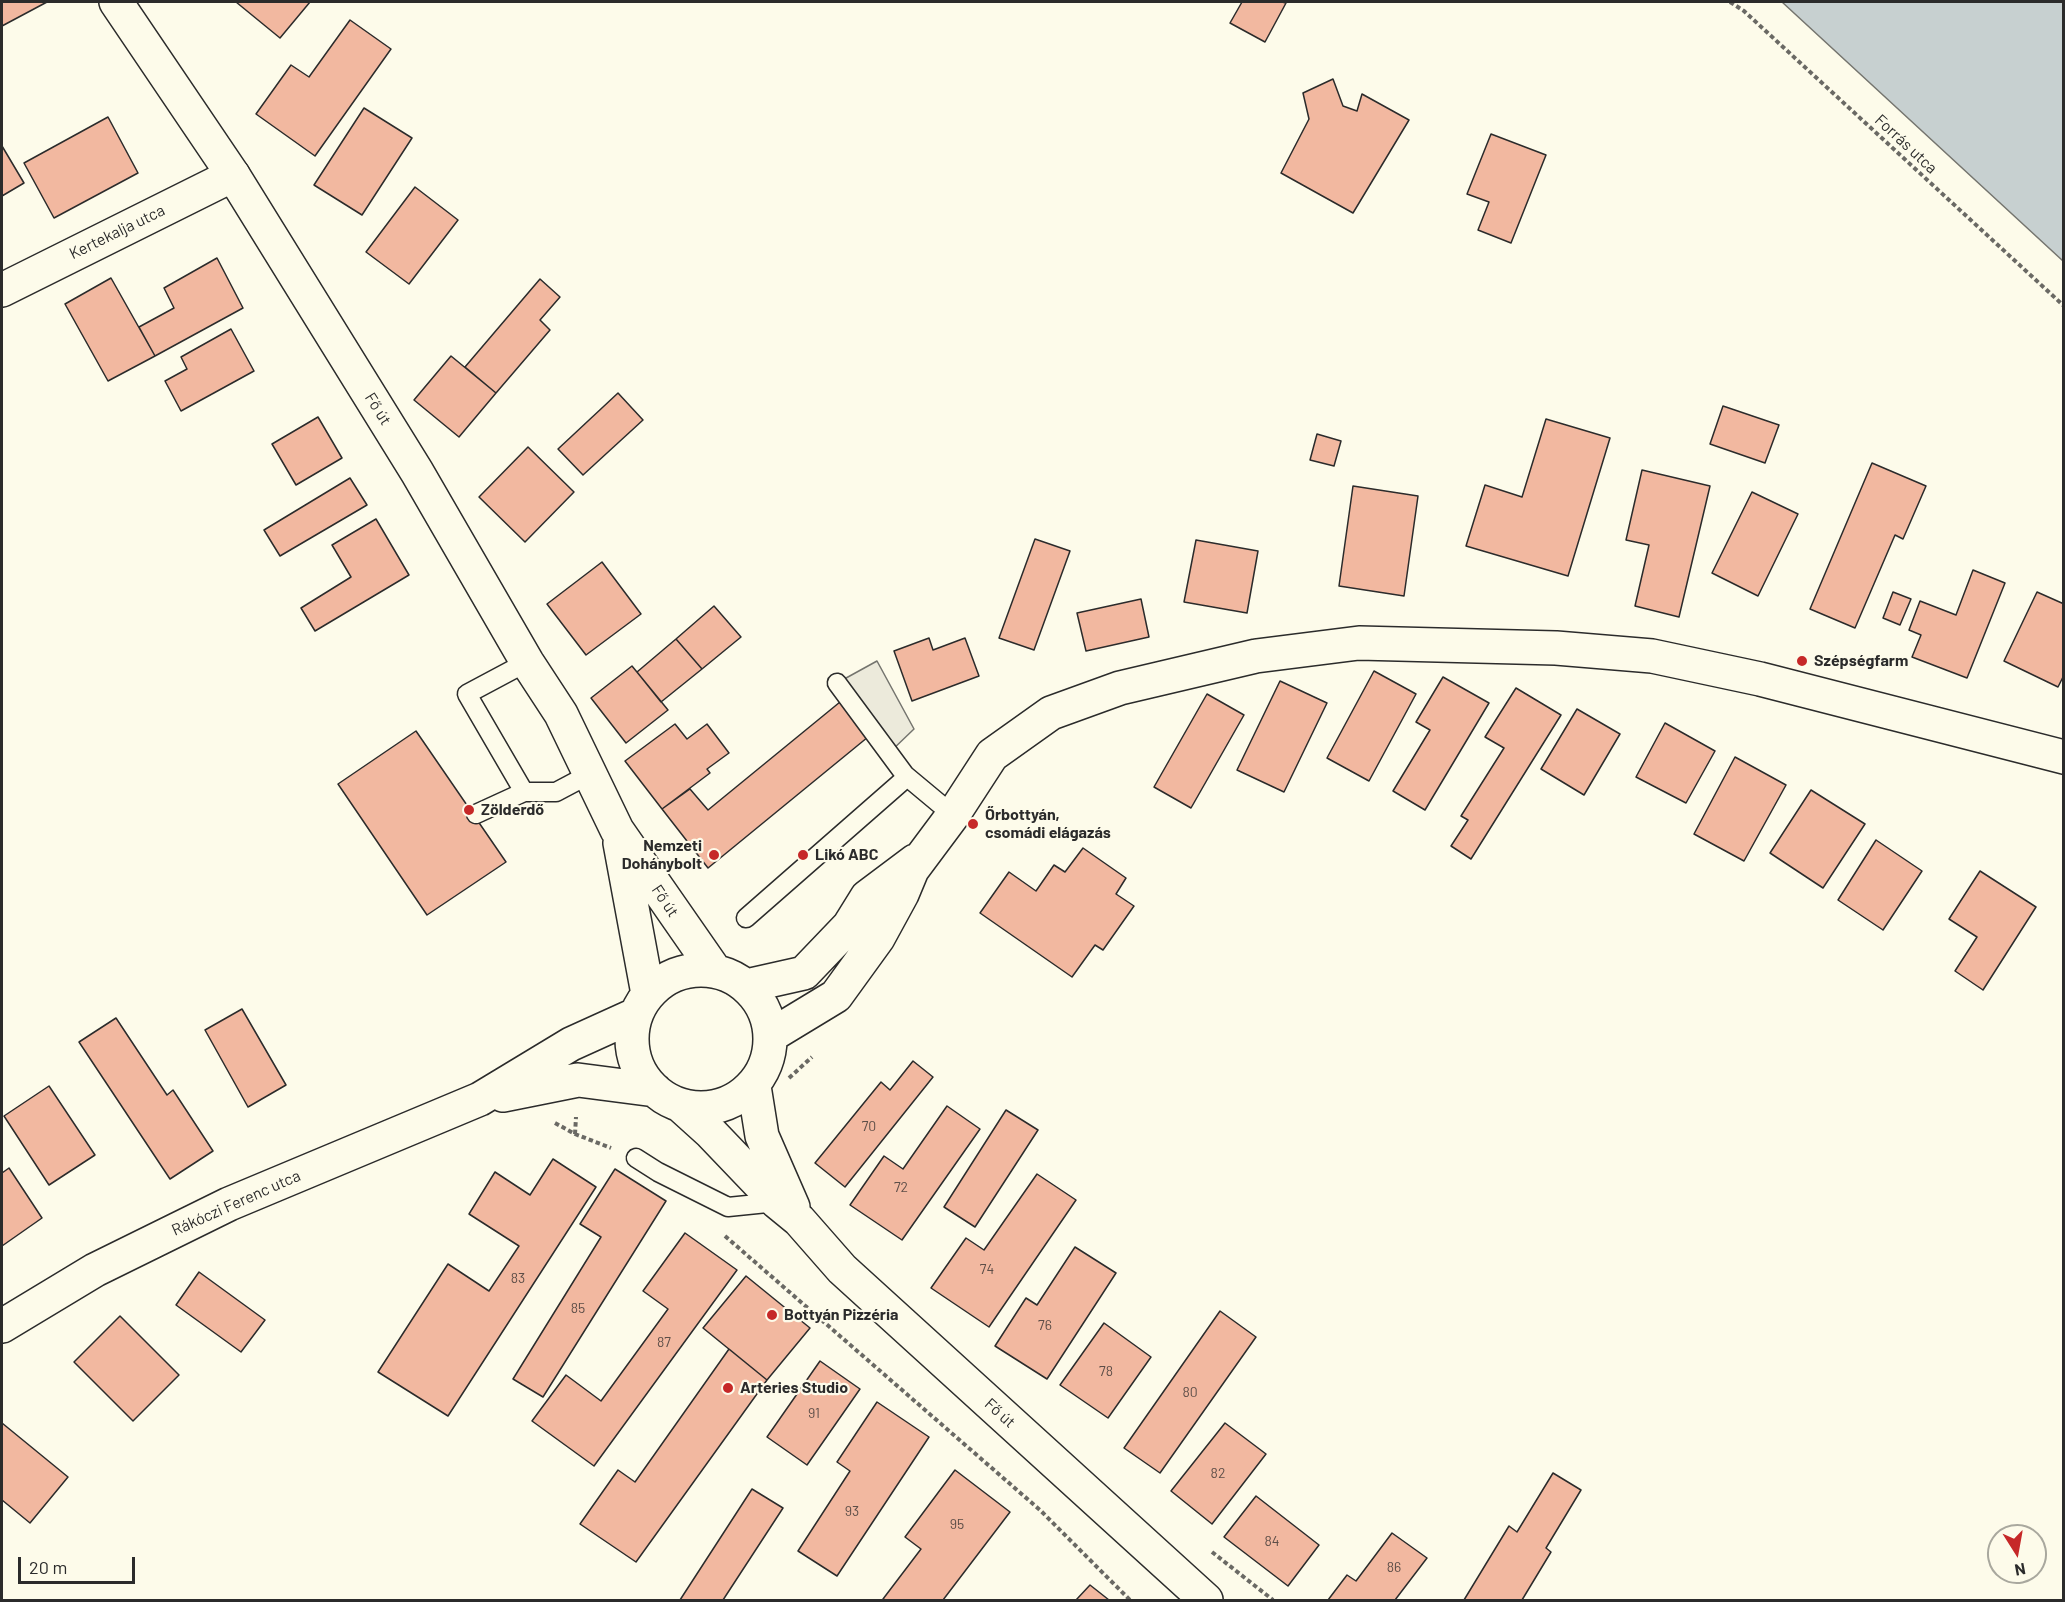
<!DOCTYPE html>
<html>
<head>
<meta charset="utf-8">
<style>
	body { margin:0 }
	#map { position:relative; width:2065px; height:1602px; overflow:hidden; background:#fdfbea; font-family:Barlow,sans-serif }
	canvas { display:block }
	.frame { position:absolute; inset:0; border:3px solid #2b2b2b; pointer-events:none }
	.north { position:absolute; left:1987px; top:1524px; width:60px; height:60px; box-sizing:border-box; background:#fdfbea; border:2px solid #a9a89e; border-radius:50%; rotate:169deg; font-size:16px; font-weight:700; line-height:24px; text-align:center; color:#2b2b2b }
	.north::after { content:''; display:block; margin:auto; width:21px; height:27px; background:#c62828; clip-path:polygon(50% 0,100% 100%,50% 72%,0 100%) }
	.scale { position:absolute; left:18px; top:1557px; width:117px; height:27px; box-sizing:border-box; border:3px solid #2b2b2b; border-top:0; padding-left:8px; font-size:18px; line-height:21px; white-space:nowrap; color:#2b2b2b; -webkit-text-stroke:4px #fdfbea; paint-order:stroke }
</style>
</head>
<body>
<div id="map">
<canvas width="2065" height="1602"></canvas>
<div class="frame"></div>
<div class="north">N</div>
<div class="scale">20 m</div>
</div>
<script>
const c = document.querySelector('canvas').getContext('2d');
c.lineJoin = 'round';
function paint(path, color) { c.fillStyle = color; c.fill(path, 'evenodd'); }
function trace(path, color, width, dash) { c.strokeStyle = color; c.lineWidth = width; c.lineCap = dash ? 'butt' : 'round'; c.setLineDash(dash || []); c.stroke(path); }
function drawText(font, color, halo, rows, align = 'center') {
  c.font = font + ' Barlow,sans-serif'; c.lineWidth = 4.5; c.setLineDash([]); c.textBaseline = 'middle'; c.strokeStyle = halo; c.fillStyle = color; for (const [text, x, y, turn = 0] of rows) {
    c.save(); c.translate(x, y); c.rotate((+turn || 0) * Math.PI / 180); c.textAlign = isNaN(turn) ? turn : align; if (halo) c.strokeText(text, 0, 0); c.fillText(text, 0, 0); c.restore();
  }
}
const parking = new Path2D(`
	M877,661L914,729L889,753L837,683Z`);
const water = new Path2D(`
	M1782,2H2063V261Z`);
const building = new Path2D(`
	M2,2H47L2,26Z
	M236,2H310L280,38Z
	M1242,2H1282L1286,3L1265,42L1230,23Z
	M350,20L391,49L315,156L256,114L291,65L309,77Z
	M1333,79L1343,106L1357,111L1362,94L1409,120L1353,213L1281,173L1309,119L1303,93Z
	M364,108L412,138L362,215L314,185Z
	M108,117L138,173L54,218L24,163Z
	M1491,134L1546,155L1511,243L1478,230L1489,202L1467,194Z
	M2,146L24,183L2,196Z
	M415,187L458,220L409,284L366,252Z
	M217,258L243,308L155,356L139,327L174,308L164,288Z
	M111,278L155,356L108,381L65,304Z
	M540,279L560,297L540,320L550,330L496,393L465,367Z
	M231,329L254,371L181,411L165,381L187,369L181,357Z
	M451,356L496,393L459,437L414,400Z
	M618,393L643,420L583,475L558,449Z
	M1723,406L1779,425L1765,463L1710,444Z
	M318,417L342,458L296,485L272,444Z
	M1546,419L1610,438L1568,576L1466,546L1485,485L1522,497Z
	M1317,434L1341,441L1334,466L1310,460Z
	M528,447L574,492L525,542L479,497Z
	M1872,463L1926,486L1903,539L1895,535L1855,628L1810,609Z
	M1642,470L1710,486L1679,617L1635,606L1649,545L1626,540Z
	M350,478L367,505L280,556L264,530Z
	M1353,486L1418,496L1404,596L1339,586Z
	M1752,492L1798,514L1758,596L1712,573Z
	M376,519L409,575L315,631L301,608L351,577L332,545Z
	M1035,539L1070,551L1034,650L999,638Z
	M1196,540L1258,551L1247,613L1184,602Z
	M602,562L641,614L586,655L547,604Z
	M1973,570L2005,583L1967,678L1912,657L1921,635L1909,630L1920,601L1956,615Z
	M1893,592L1911,599L1900,625L1883,618Z
	M2037,592L2064,604V675L2058,687L2004,661Z
	M1141,599L1149,637L1086,651L1077,613Z
	M714,606L741,637L702,669L676,639Z
	M929,638L933,650L965,638L979,676L912,701L894,651Z
	M676,639L702,669L661,702L637,672Z
	M632,666L668,710L626,743L591,698Z
	M1374,671L1416,694L1369,781L1327,758Z
	M1443,677L1489,703L1425,810L1393,791L1430,730L1416,722Z
	M1280,681L1327,703L1284,792L1237,770Z
	M1516,688L1561,715L1471,859L1451,846L1468,820L1461,816L1504,748L1485,737Z
	M1207,694L1244,715L1191,808L1154,787Z
	M840,702L868,737L708,868L662,809L690,789L708,810Z
	M1577,709L1620,734L1584,795L1541,769Z
	M1665,723L1715,751L1686,803L1636,777Z
	M675,724L687,739L707,724L729,753L707,769L710,773L662,809L625,761Z
	M416,731L506,862L427,915L338,784Z
	M1735,757L1786,785L1744,861L1694,834Z
	M1811,790L1865,824L1823,888L1770,853Z
	M1876,840L1922,871L1883,930L1838,900Z
	M1083,848L1126,878L1116,894L1134,906L1103,950L1095,945L1072,977L980,913L1009,872L1036,891L1054,865L1065,872Z
	M1980,871L2036,907L1983,990L1955,971L1977,937L1949,919Z
	M242,1009L286,1085L248,1107L205,1030Z
	M116,1018L167,1095L173,1090L213,1151L170,1179L79,1042Z
	M913,1061L933,1077L845,1187L815,1163L881,1082L890,1090Z
	M49,1086L95,1155L49,1185L4,1116Z
	M947,1106L980,1129L902,1240L850,1205L884,1156L903,1169Z
	M1006,1110L1038,1130L975,1227L944,1207Z
	M553,1159L596,1187L448,1416L378,1372L448,1264L489,1291L519,1246L469,1214L495,1172L530,1195Z
	M9,1168L42,1218L2,1246V1173Z
	M615,1169L666,1201L543,1397L513,1379L601,1237L580,1224Z
	M1037,1174L1076,1200L989,1327L931,1288L966,1238L984,1250Z
	M685,1233L737,1270L594,1466L532,1421L566,1375L601,1401L668,1309L643,1291Z
	M1075,1247L1116,1273L1047,1379L995,1346L1026,1298L1037,1305Z
	M199,1272L265,1320L241,1352L176,1305Z
	M746,1276L810,1328L767,1380L703,1328Z
	M1220,1311L1256,1337L1160,1473L1124,1448Z
	M120,1316L179,1375L133,1421L74,1362Z
	M1104,1323L1151,1357L1108,1418L1060,1385Z
	M729,1349L767,1380L636,1562L580,1524L618,1470L635,1482Z
	M820,1361L860,1389L807,1465L767,1437Z
	M877,1402L929,1437L837,1576L798,1551L850,1471L837,1462Z
	M2,1423L68,1477L30,1523L2,1500Z
	M1225,1423L1266,1454L1212,1524L1171,1491Z
	M955,1470L1010,1512L943,1600H885L883,1599L921,1549L905,1537Z
	M1553,1473L1581,1490L1546,1548L1551,1552L1522,1600H1464L1509,1526L1517,1532Z
	M752,1489L783,1508L723,1600H680Z
	M1256,1496L1319,1545L1288,1586L1224,1537Z
	M1392,1533L1427,1558L1395,1600H1328L1347,1575L1356,1581Z
	M1090,1585L1109,1600H1076Z`);
const path = new Path2D(`
	M1730,2L1744,11L2064,306
	M789,1078L812,1057
	M555,1123L575,1134L611,1148
	M575,1134L576,1117
	M725,1236L1040,1510L1130,1600
	M1212,1552L1273,1600`);
const lane = new Path2D(`
	M837,683L905,775L953,815
	M524,792L467,694L527,662
	M476,814L524,792H556L590,774
	M746,918L907,777
	M636,1158L658,1172L728,1207L777,1202`);
const street = new Path2D(`
	M2,290L233,175`);
const secondary = new Path2D(`
	M116,2L233,175L417,472L527,662L561,714L617,830L715,971
	M620,843L648,994
	M632 1039a69 69 0 1 1 138 0a69 69 0 1 1-138 0Z
	M746,986L804,973L849,926L867,897L915,861
	M770,1036L836,996L878,938L902,894L912,870L953,815L992,755L1051,713L1120,688L1256,656L1359,643L1556,648L1652,656L1760,679L2064,757
	M754,1086L762,1136L793,1207
	M503,1095L578,1080L655,1090
	M680,1105L711,1133L777,1202L799,1220L842,1269L1206,1600
	M2,1326L95,1270L229,1204L480,1099L571,1044L635,1015`);
const markers = [
	[1802,661,6,"#c62828"],
	[469,810,6,"#c62828"],
	[973,824,6,"#c62828"],
	[714,855,6,"#c62828"],
	[803,855,6,"#c62828"],
	[772,1315,6,"#c62828"],
	[728,1388,6,"#c62828"]
];
const numberNames = [
	["70",869,1126],
	["72",901,1187],
	["74",987,1269],
	["83",518,1278],
	["85",578,1308],
	["76",1045,1325],
	["87",664,1342],
	["78",1106,1371],
	["80",1190,1392],
	["91",814,1413],
	["82",1218,1473],
	["93",852,1511],
	["95",957,1524],
	["84",1272,1541],
	["86",1394,1567]
];
const streetNames = [
	["Forrás utca",1906,144,43],
	["Kertekalja utca",117,232,-26],
	["Fő út",378,409,58],
	["Fő út",665,901,56],
	["Rákóczi Ferenc utca",236,1203,-24],
	["Fő út",1000,1413,42]
];
const poiNames = [
	["Szépségfarm",1814,661],
	["Zölderdő",481,810],
	["Őrbottyán,",985,815],
	["csomádi elágazás",985,833],
	["Nemzeti",702,846,"right"],
	["Dohánybolt",702,864,"right"],
	["Likó ABC",815,855],
	["Bottyán Pizzéria",784,1315],
	["Arteries Studio",740,1388]
];
paint(parking, '#eceadb');
trace(parking, '#74746e', 1.5);
paint(water, '#c7d0d0');
trace(water, '#74746e', 1.5);
paint(building, '#f2b8a0');
trace(building, '#2b2b2b', 1.5);
trace(lane, '#2b2b2b', 21);
trace(street, '#2b2b2b', 36);
trace(secondary, '#2b2b2b', 36);
trace(path, '#6a6964', 4, [4.5, 3]);
trace(lane, '#fdfbea', 18);
trace(street, '#fdfbea', 33);
trace(secondary, '#fdfbea', 33);
for (const [x, y, r, color] of markers) { const dot = new Path2D(); dot.arc(x, y, r, 0, 2 * Math.PI); c.fillStyle = color; c.fill(dot); trace(dot, '#fdfbea', 2); }
drawText('14px', '#5d4e48', null, numberNames);
drawText('16px', '#2b2b2b', '#fdfbea', streetNames);
drawText('bold 16px', '#2b2b2b', '#fdfbea', poiNames, 'left');
</script>
</body>
</html>
